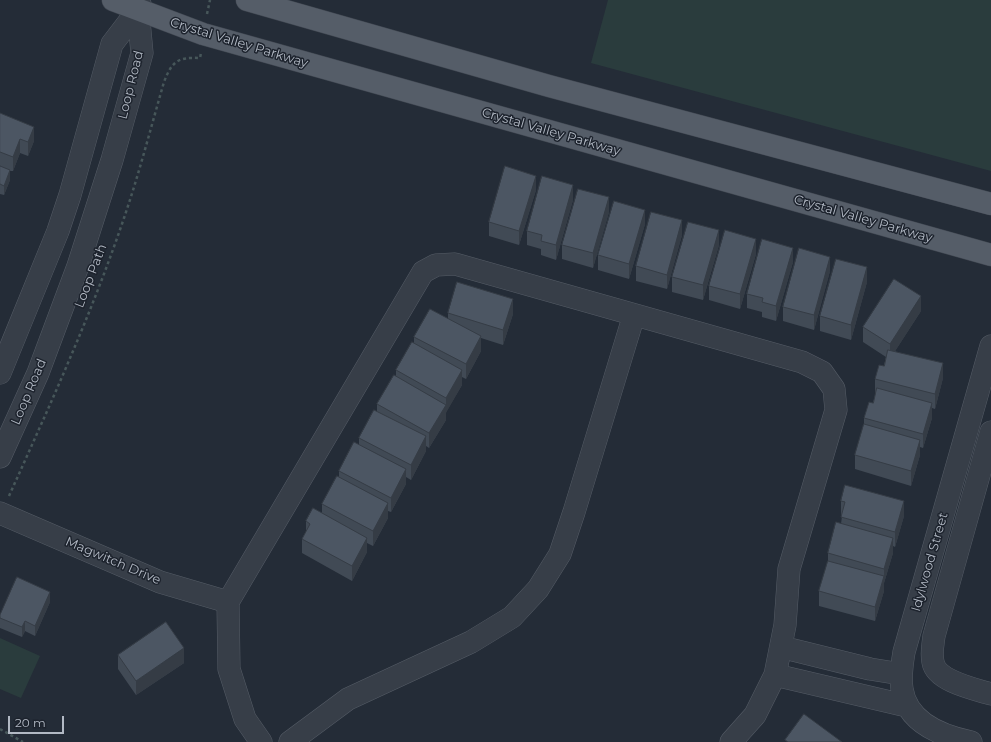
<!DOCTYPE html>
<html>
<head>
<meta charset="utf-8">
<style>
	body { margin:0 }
	#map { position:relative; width:991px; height:742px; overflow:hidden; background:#242c37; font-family:Montserrat,sans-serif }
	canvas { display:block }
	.scale { position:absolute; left:8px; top:716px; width:56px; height:18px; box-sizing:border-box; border:2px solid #b2b9c4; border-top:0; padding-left:5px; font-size:12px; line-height:14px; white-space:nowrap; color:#b2b9c4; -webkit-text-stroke:3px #1d232d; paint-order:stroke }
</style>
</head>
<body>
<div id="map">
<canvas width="991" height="742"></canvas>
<div class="scale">20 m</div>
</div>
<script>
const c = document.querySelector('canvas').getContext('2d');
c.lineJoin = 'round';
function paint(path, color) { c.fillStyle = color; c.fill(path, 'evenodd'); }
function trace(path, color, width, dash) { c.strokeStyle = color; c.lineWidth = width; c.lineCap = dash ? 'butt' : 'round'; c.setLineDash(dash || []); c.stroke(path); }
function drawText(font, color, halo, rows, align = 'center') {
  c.font = font + ' Montserrat,sans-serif'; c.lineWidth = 3; c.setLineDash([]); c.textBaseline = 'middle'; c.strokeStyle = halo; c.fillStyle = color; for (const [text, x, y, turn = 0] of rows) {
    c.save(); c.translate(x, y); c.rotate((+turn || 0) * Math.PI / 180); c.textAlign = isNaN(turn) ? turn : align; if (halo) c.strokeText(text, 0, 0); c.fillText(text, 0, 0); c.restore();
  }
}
const green = new Path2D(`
	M608,0H991V171L591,63Z
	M0,638L40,656L21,698L0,689Z`);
const path = new Path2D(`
	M207,14L210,0
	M9,496C50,405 92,313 124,218C139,174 151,127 164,82C172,61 178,57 200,58L201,53
	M0,729L23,742`);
const minor = new Path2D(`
	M0,373L58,231L70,195L112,44L138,10L140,4
	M991,432L934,636C933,644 931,653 933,662C936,681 974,689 991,694
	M0,457L38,373L78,266L112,160L142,53L138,10
	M0,513L160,582L228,602
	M781,647L870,669L901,674
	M775,675L907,706
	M261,742L245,719L229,669L228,602L423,272L436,265L455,264L802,362L822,372L834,389L836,410L789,569L785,625L775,675L755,715L731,742
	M290,742L348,699L471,642L512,617L538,589L560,554L574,512L634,315
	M971,742C942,736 907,723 902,689C900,677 902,664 904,652L991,346`);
const major = new Path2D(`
	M113,0L203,34L991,255
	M247,0L549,86L991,204`);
const wall = new Path2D(`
	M0,113L34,141L28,156L20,153L13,171H10V180L4,195L0,194Z
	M536,190L519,245L489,236V222Z
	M573,200L556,260L541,255V249L527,245V231Z
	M609,212L593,268L562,259V245Z
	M645,224L629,279L598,270V255Z
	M682,235L667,289L636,281V266Z
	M719,245L703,300L672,292V277Z
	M756,254L740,309L709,300V286Z
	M793,262L776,321L762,317V312L747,308V294Z
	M830,271L814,330L783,321V307Z
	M867,282L851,340L820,331V316Z
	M921,311L895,351L943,378L935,409L932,408V418L923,448L920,447V455L911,486L855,469V455L864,424V418L873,403L876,394H875V379L884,366L886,357L863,342V327Z
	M448,313L513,314L503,345L481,338V351L466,379L462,377V385L446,412V420L429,448L426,446V451L411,480L406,477V484L391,512L388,511V518L373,546L367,543V552L352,581L302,553V539L306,532V521L322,513V504L339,477V471L359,445V438L377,411V404L396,377V370L414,343V337L448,319Z
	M841,501L904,516L895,547L893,546V553L884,583V591L875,621L819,606V591L828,561V553L841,524L842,516H841Z
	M50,602L35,636L25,631L22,637L0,628V615Z
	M118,655L184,663L136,695L118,669Z`);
const shadedWall = new Path2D(`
	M34,127V141L28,156V142Z
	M20,139V153L13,171V157Z
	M10,170V180L4,195V186Z
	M536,176V190L519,245V231Z
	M573,185V200L556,260V245Z
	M609,197V212L593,268V253Z
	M645,210V224L629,279V264Z
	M682,220V235L667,289V275Z
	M719,230V245L703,300V285Z
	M756,239V254L740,309V294Z
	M793,248V262L776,321V306Z
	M830,257V271L814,330V315Z
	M867,267V282L851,340V325Z
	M921,296V311L890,359V344Z
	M513,299V314L503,345V330Z
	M481,336V351L466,379V364Z
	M943,363V378L935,409V394Z
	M462,370V385L446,413V398Z
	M932,403V418L923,448V434Z
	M446,405V420L429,448V433Z
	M426,436V451L411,480V465Z
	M920,440V455L911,486V471Z
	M406,469V484L391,512V498Z
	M904,501V516L895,547V532Z
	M388,503V518L373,546V531Z
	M367,538V552L352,581V566Z
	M893,538V553L884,583V569Z
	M884,576V591L875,621V607Z
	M50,592V602L35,636V626Z
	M25,621V631L22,637V627Z
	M184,648V663L136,695V681Z`);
const building = new Path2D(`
	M0,113L34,127L28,142L20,139L13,157L0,152Z
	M0,166L10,170L4,186L0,184Z
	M505,166L536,176L519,231L489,222Z
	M542,176L573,185L556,245L541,241L542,235L527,231Z
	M578,189L609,197L593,253L562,245Z
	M614,201L645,210L629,264L598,255Z
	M651,212L682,220L667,275L636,266Z
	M688,222L719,230L703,285L672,277Z
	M725,230L756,239L740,294L709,286Z
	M762,239L793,248L776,306L762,302L763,298L747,294Z
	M799,248L830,257L814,315L783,307Z
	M836,259L867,267L851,325L820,316Z
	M894,279L921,296L890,344L863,327Z
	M457,282L513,299L503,330L448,313Z
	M430,309L481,336L466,364L414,337Z
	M412,342L462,370L446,398L396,370Z
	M888,350L943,363L935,394L875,379L879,365L884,366Z
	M394,375L446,405L429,433L377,404Z
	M877,388L932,403L923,434L864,418L869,402L873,403Z
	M374,410L426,436L411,465L359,438Z
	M864,424L920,440L911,471L855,455Z
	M354,442L406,469L391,498L339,471Z
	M337,476L388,503L373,531L322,504Z
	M845,485L904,501L895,532L841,517L845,502L841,501Z
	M313,508L367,538L352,566L302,539L310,524L306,521Z
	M836,522L893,538L884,569L828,553Z
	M828,561L884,576L875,607L819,591Z
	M17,577L50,592L35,626L25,621L22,627L0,618V615Z
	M166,622L184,648L136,681L118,655Z
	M804,714L842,742H788L785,740Z`);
const streetNames = [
	["Crystal Valley Parkway",239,43,17],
	["Loop Road",131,85,-76],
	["Crystal Valley Parkway",551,132,16],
	["Crystal Valley Parkway",863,219,16],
	["Loop Path",91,276,-69],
	["Loop Road",29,392,-67],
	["Magwitch Drive",113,561,23],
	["Idylwood Street",930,562,-74]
];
paint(green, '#2a3c3d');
trace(minor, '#555c66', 23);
trace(major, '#404751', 23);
trace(path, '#47575a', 2.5, [3, 3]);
trace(minor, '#373e48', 22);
trace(major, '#555d68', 22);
paint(wall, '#414a55');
paint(shadedWall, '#353c45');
paint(building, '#4c5663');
trace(building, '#353c45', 1);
drawText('13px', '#b2b9c4', '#1d232d', streetNames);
</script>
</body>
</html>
